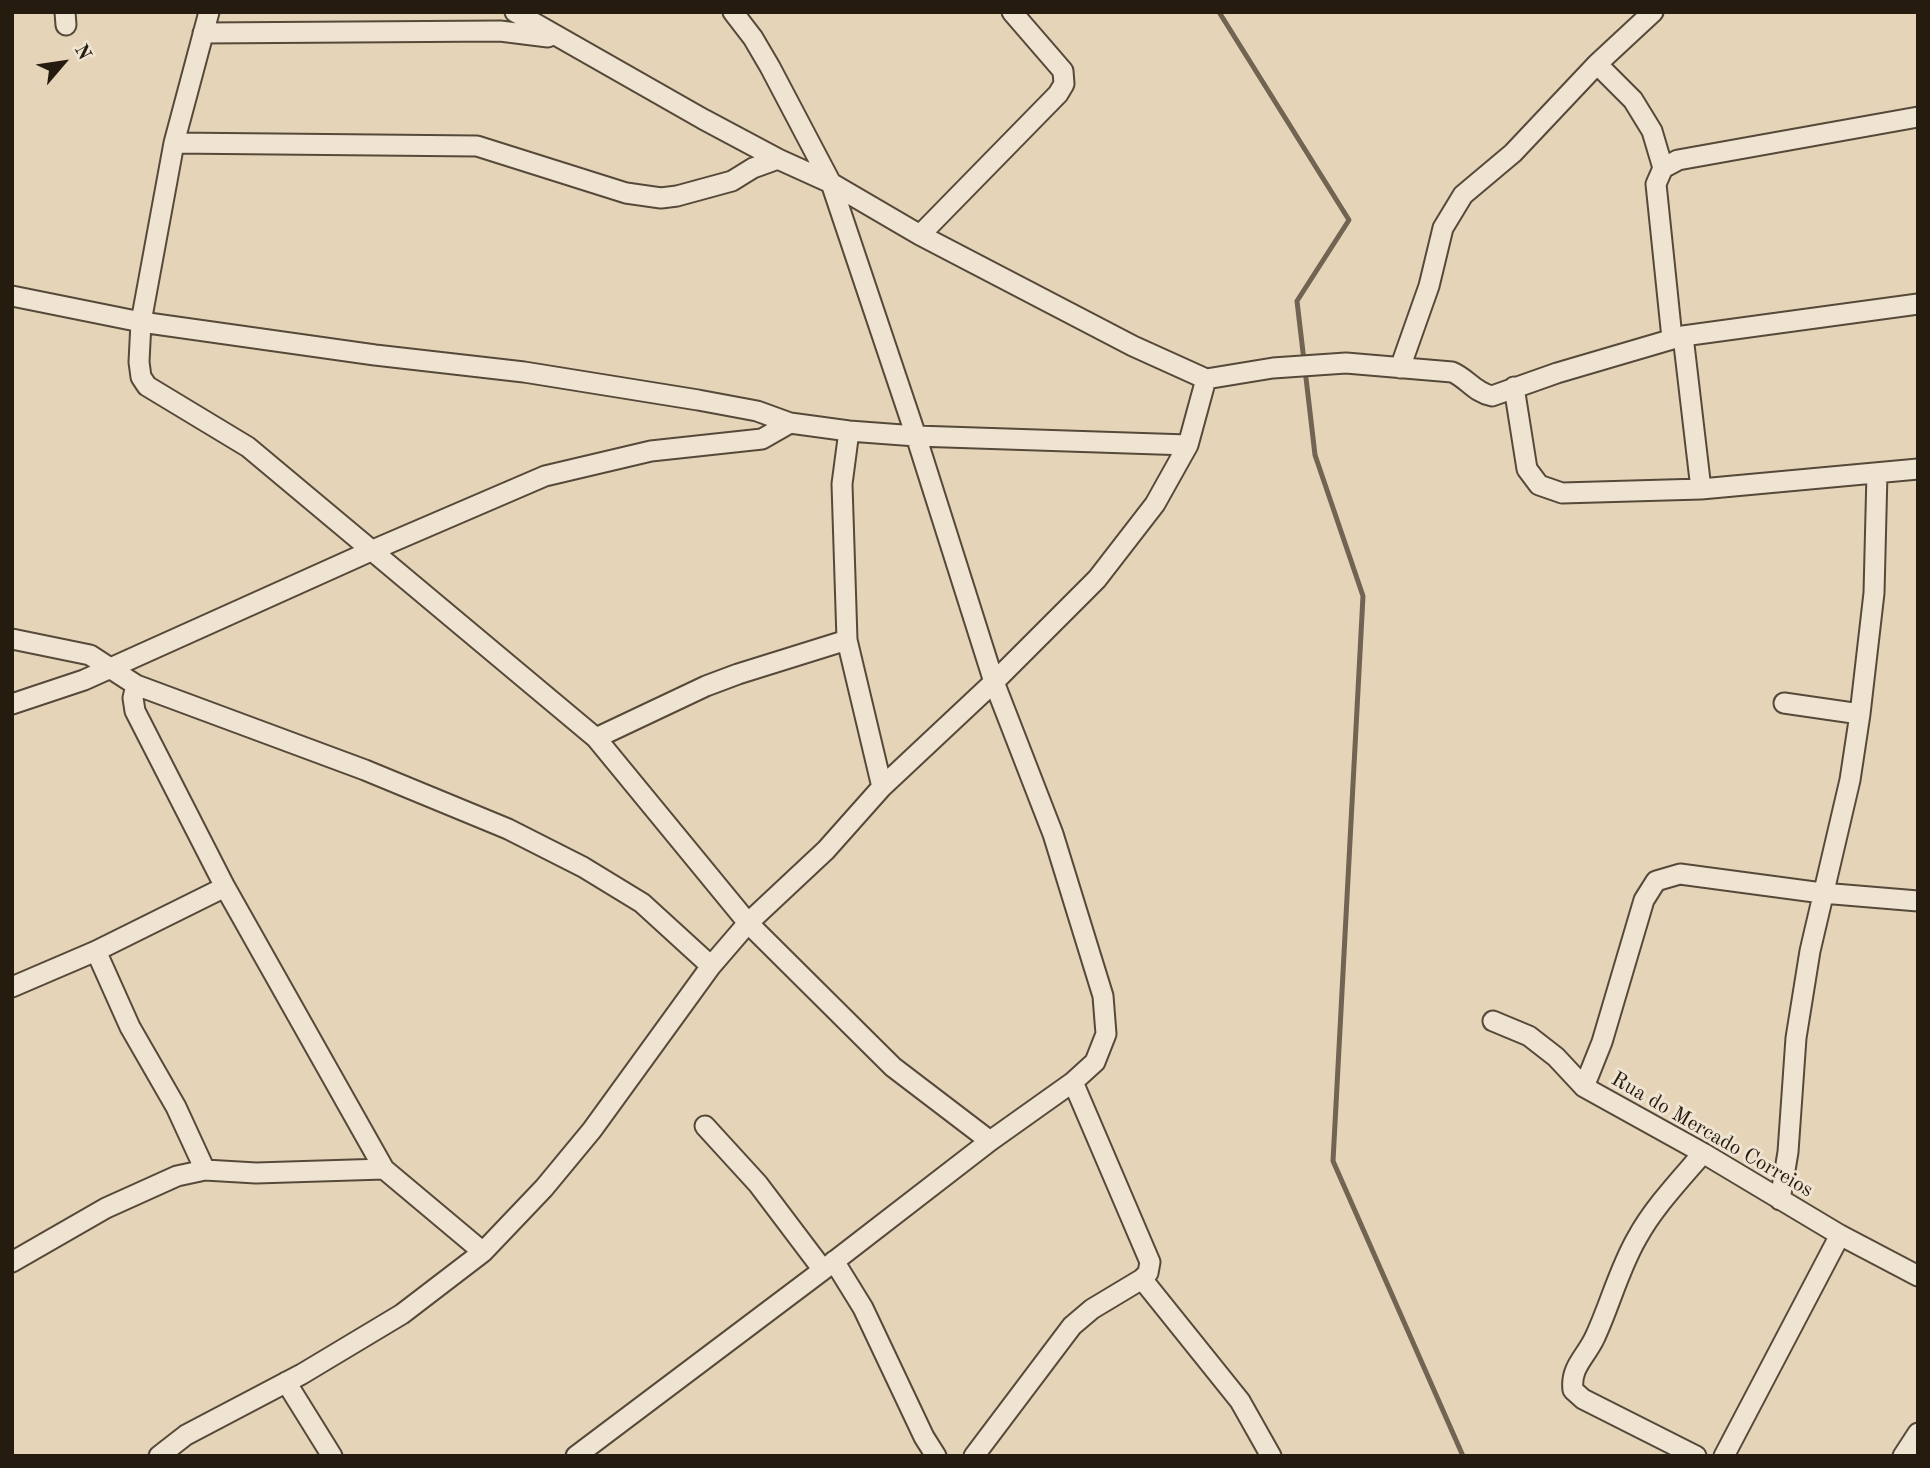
<!DOCTYPE html>
<html>
<head>
<meta charset="utf-8">
<style>
	body { margin:0 }
	#map { position:relative; width:1930px; height:1468px; overflow:hidden; background:#e6d4b8; font-family:"Old Standard TT",serif }
	canvas { display:block }
	.frame { position:absolute; inset:0; border:14px solid #251b0f; pointer-events:none }
	.north { position:absolute; left:28px; top:28px; width:70px; height:70px; -webkit-text-stroke:5px #efe3d1; paint-order:stroke; rotate:61deg; font-size:19px; font-weight:700; line-height:28px; text-align:center; color:#251b0f }
	.north::after { content:''; display:block; margin:auto; width:24px; height:32px; background:#251b0f; clip-path:polygon(50% 0,100% 100%,50% 72%,0 100%) }
</style>
</head>
<body>
<div id="map">
<canvas width="1930" height="1468"></canvas>
<div class="frame"></div>
<div class="north">N</div>
</div>
<script>
const c = document.querySelector('canvas').getContext('2d');
c.lineJoin = 'round';
function trace(path, color, width, dash) { c.strokeStyle = color; c.lineWidth = width; c.lineCap = dash ? 'butt' : 'round'; c.setLineDash(dash || []); c.stroke(path); }
function drawText(font, color, halo, rows, align = 'center') {
  c.font = font + ' "Old Standard TT",serif'; c.lineWidth = 6; c.setLineDash([]); c.textBaseline = 'middle'; c.strokeStyle = halo; c.fillStyle = color; for (const [text, x, y, turn = 0] of rows) {
    c.save(); c.translate(x, y); c.rotate((+turn || 0) * Math.PI / 180); c.textAlign = isNaN(turn) ? turn : align; if (halo) c.strokeText(text, 0, 0); c.fillText(text, 0, 0); c.restore();
  }
}
const stream = new Path2D(`
	M1219,12L1349,220L1297,301L1315,455L1363,596L1333,1161L1463,1456`);
const street = new Path2D(`
	M65,12L66,25
	M209,12L174,143L141,322L139,362L141,377L147,386L248,447L596,738L748,923L893,1067L990,1141
	M515,12L703,119L778,159L831,183L920,235L1133,346L1206,379L1273,368L1346,363L1452,372C1467,378 1475,393 1492,396L1557,373L1683,336L1918,304
	M733,12L753,38L770,67L831,183L916,436L994,682L1053,834L1103,996L1106,1034L1095,1062L1073,1082L1150,1262L1148,1273L1142,1279L1240,1401L1271,1456
	M203,33L500,31L548,37
	M1597,64L1633,100L1652,131L1663,168
	M174,143L477,146L626,193L661,198L677,196L732,181L753,168L778,159
	M920,235L1058,94L1064,84L1063,71L1012,12
	M12,296L141,322L375,355L524,372L698,400L757,411L790,423L849,431L916,436L1188,445L1206,379
	M1683,336L1701,489
	M1672,338L1656,184L1663,168L1678,160L1918,117
	M1400,368L1429,286L1443,228L1463,195L1513,153L1597,64L1653,12
	M1514,387L1527,469L1539,485L1562,493L1701,489L1918,469
	M849,431L842,484L847,640L882,787
	M12,639L90,655L136,685L365,770L508,829L583,867L642,903L711,966
	M136,685L133,698L135,711L225,887L384,1169L483,1252
	M1784,703L1860,714
	M12,704L84,680L373,550L545,476L651,451L762,439L790,423
	M596,738L706,686L738,674L847,640
	M96,951L130,1027L176,1107L205,1170
	M12,987L96,951L225,887
	M1493,1021L1529,1036L1556,1057L1584,1087L1703,1153L1840,1235L1918,1276
	M1584,1087L1602,1042L1644,900L1656,881L1680,874L1822,893L1918,901
	M705,1126L758,1184L823,1270
	M1780,1200L1788,1152L1796,1038L1810,951L1850,780L1860,714L1874,593L1877,473
	M834,1261L863,1308L924,1437L936,1456
	M12,1262L106,1208L177,1176L205,1170L256,1173L384,1169
	M286,1382L332,1456
	M159,1456L186,1435L302,1374L402,1314L483,1252L544,1188L592,1130L711,966L748,923L826,850L882,787L994,682L1097,579L1155,504L1188,445
	M576,1456L823,1270L990,1141L1073,1082
	M974,1456L1072,1326L1092,1309L1142,1279
	M1696,1456L1583,1399L1573,1390C1570,1367 1586,1357 1595,1337C1610,1305 1619,1269 1637,1238C1654,1207 1680,1180 1703,1153
	M1724,1456L1840,1235
	M1903,1456L1918,1433`);
const streetNames = [
	["Rua do Mercado Correios",1712,1135,30]
];
trace(stream, '#716452', 5);
trace(street, '#554939', 23);
trace(street, '#efe3d1', 19);
drawText('21px', '#251b0f', '#efe3d1', streetNames);
</script>
</body>
</html>
